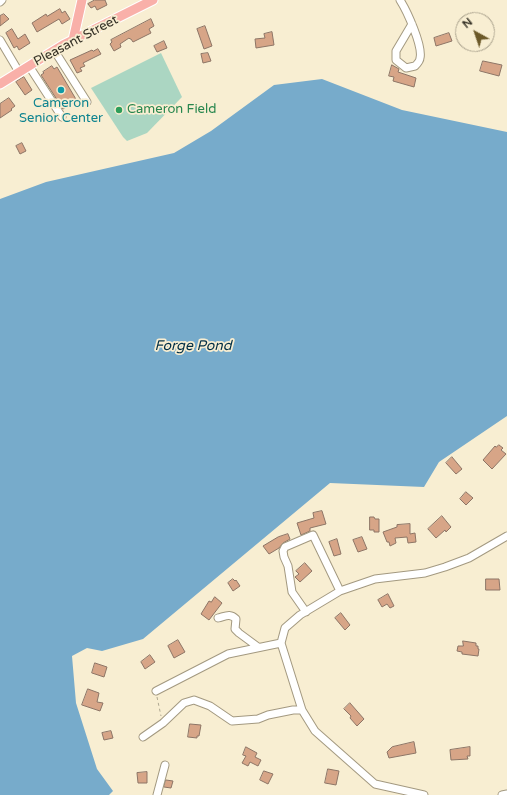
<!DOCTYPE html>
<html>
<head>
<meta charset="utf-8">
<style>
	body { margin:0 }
	#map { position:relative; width:507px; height:795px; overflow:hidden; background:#f8eed2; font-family:"Varela Round",sans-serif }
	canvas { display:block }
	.north { position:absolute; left:455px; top:12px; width:40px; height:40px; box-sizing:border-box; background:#f8eed2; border:1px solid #aaa28d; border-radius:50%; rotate:320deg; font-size:11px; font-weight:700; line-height:16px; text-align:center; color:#353126 }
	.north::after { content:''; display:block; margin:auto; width:14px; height:18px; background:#6c5928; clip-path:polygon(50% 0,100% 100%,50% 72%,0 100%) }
</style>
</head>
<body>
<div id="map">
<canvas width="507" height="795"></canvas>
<div class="north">N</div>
</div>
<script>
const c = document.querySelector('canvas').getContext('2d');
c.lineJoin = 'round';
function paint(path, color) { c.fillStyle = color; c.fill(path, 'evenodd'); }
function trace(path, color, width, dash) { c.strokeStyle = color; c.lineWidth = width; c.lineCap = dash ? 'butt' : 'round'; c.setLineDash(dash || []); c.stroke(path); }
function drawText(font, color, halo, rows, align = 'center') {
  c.font = font + ' "Varela Round",sans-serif'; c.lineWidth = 3.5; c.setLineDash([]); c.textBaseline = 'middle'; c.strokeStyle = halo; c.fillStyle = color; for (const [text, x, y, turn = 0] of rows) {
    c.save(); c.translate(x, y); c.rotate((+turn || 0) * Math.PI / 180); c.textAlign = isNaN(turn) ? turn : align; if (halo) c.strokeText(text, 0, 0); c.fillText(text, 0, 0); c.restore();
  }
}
const green = new Path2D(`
	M161,53L182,97L147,133L127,141L123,137L91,88Z`);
const water = new Path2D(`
	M322,79L402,110L507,132V416L439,462L424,487L330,483L143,639L102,651L87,648L72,656L76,703L97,769L113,791L109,795H0V199L46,182L174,153L211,131L274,85Z`);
const building = new Path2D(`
	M95,0H105L107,5L97,10L95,6L91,8L88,4Z
	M60,9L62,13L65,11L70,19L62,24L59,19L37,32L32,23L46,14L47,16Z
	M4,14L9,19L0,26V16Z
	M151,19L154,26L149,29L151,33L133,42L131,39H130L129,38L120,44L121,47L114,51L110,44L112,42L111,40Z
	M205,26L212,46L204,49L197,29Z
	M12,29L18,39L25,34L30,43L19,50L17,46L14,48L6,33Z
	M272,32L274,45L256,48L255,39L265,38L264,34Z
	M449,33L452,41L436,46L434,38Z
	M164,41L167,48L157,52L154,46Z
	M98,49L101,54L83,63L85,66L80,68L82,71L77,73L70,60L92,50L93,51Z
	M208,53L211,61L203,63L201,54Z
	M483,61L502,65L499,76L480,71Z
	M392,65L399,69L398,72L416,78L414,87L393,81L394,77L389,76Z
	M52,66L54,69L57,67L77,101L63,109L41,75L44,73L43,72Z
	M24,77L32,90L25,95L16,82Z
	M9,98L15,106L11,109L12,110L0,118V104Z
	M22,143L26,151L20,154L16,146Z
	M499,445L503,448L501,450L506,454L492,469L483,460L495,446L496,447Z
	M452,457L462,469L456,474L446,463Z
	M466,492L473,498L466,505L460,499Z
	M322,511L326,524L310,528V531L301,535L297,523L314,518L313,513Z
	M442,516L451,527L446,532L445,530L436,538L428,529Z
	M370,517H374L375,519H379V532H374V530H370Z
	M410,524V534L415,533L416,542L408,543L407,537L395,538L396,543L390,546L389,542H387L383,532L397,527V525Z
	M288,534L290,539L283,543L279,548L269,554L263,546L278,537Z
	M362,537L367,549L358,552L353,540Z
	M337,539L341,554L334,556L329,542Z
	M305,563L312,571L300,582L295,577L299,574L296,571Z
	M233,579L235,581L236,580L240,586L233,591L228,583Z
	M486,579H499L500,590H486Z
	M388,594L394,606L390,608L387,604L382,607L378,600Z
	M215,597L222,603L209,620L201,614L209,601L211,602Z
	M341,613L350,625L345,630L335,618Z
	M178,640L185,652L174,658L168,646Z
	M463,641L476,643V646H478V649H479L478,656L462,654V652L457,651L458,646H463Z
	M150,655L155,662L145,669L141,662Z
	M95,663L107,667L104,677L92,673Z
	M88,689L99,693L97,702L103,703L100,711L82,705Z
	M350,703L364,719L357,726L350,718L351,716L344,709Z
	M190,724L201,725L199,736H197V738L188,737Z
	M111,731L113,738L104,740L102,733Z
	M414,742L416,753L389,758L387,752L392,747Z
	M246,747L257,753L255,757L261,760L258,766L250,762L248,766L242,763L246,756L243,755Z
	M470,747V756H467L468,759L451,760L450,750Z
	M328,769L339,771L336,785L325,783Z
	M264,771L273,774L268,784L260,780Z
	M147,772V783H138L137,773Z
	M166,780L173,781L171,788L164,787Z`);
const path = new Path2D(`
	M157,697L161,716`);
const minor = new Path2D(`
	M400,0C407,11 423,46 420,58C420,61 417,64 415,66L406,68L396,60V51L412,24
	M0,2L2,0
	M0,40L19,72
	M54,50L87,102
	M29,66L62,117
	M306,612L292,592L288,566L284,557L283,551L285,547L313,535L340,591
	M218,618C226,616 230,613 236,619L235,629L239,633L258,647
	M156,691L228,654L281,643
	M143,737L163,723L184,703L194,700L210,706L232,721L258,719L268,715L293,710H302
	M157,795L165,765
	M424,795L375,784L315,731L302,710L281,643L285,628L300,615L340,591L375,579L425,573L445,567L469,558L507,536
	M502,795L507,794`);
const major = new Path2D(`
	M73,40L82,0
	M0,84L63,45L153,0`);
const markers = [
	[61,90,4,"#0f9aa8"],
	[119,110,4,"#2e9e5b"]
];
const streetNames = [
	["Pleasant Street",76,41,-28]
];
const cultureNames = [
	["Cameron",61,104],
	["Senior Center",61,119]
];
const leisureNames = [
	["Cameron Field",127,110]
];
const waterNames = [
	["Forge Pond",193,346]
];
paint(green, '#abd6c2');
paint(water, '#77abcb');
paint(building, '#d7a587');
trace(building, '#8d7566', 1);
trace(minor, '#a39980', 9);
trace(major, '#fff', 11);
trace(path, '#aea791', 1, [3, 3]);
trace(minor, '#fff', 7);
trace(major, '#f9b0a9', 9);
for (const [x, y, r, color] of markers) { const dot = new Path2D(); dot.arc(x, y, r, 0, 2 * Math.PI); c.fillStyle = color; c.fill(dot); trace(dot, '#f8eed2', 1.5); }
drawText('13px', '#353126', '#f8eed2', streetNames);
drawText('13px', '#0d838f', '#f8eed2', cultureNames);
drawText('13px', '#27864d', '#f8eed2', leisureNames, 'left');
drawText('italic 14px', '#002e45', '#f8eed2', waterNames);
</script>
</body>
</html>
